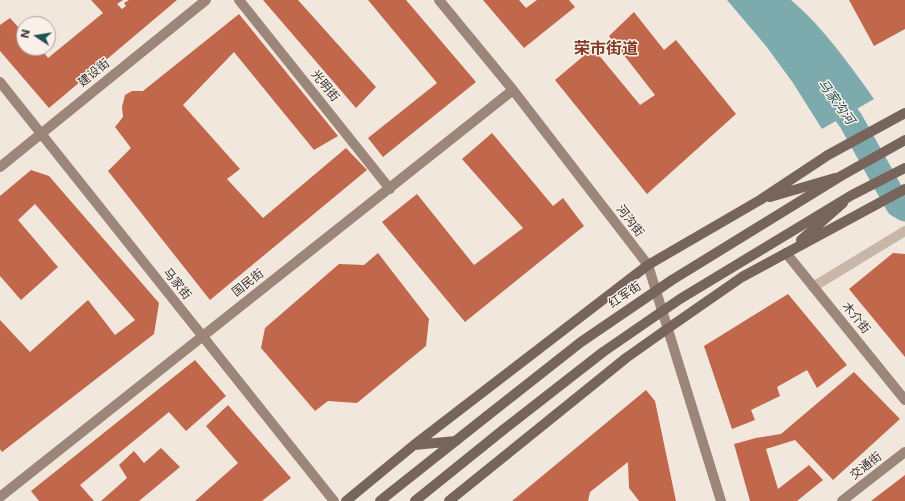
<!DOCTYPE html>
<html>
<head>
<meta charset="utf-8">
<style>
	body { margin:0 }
	#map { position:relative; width:905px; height:501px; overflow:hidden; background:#f1e7dd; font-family:Inter,sans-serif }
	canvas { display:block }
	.north { position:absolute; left:16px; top:16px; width:40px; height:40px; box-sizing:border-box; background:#f9f1e9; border:1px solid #aba39c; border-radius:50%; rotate:282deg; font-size:11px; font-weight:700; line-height:16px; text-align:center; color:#362d29 }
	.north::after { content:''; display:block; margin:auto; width:14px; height:18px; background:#205255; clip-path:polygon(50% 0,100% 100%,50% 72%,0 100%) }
</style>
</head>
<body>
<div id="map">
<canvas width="905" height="501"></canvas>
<div class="north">N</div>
</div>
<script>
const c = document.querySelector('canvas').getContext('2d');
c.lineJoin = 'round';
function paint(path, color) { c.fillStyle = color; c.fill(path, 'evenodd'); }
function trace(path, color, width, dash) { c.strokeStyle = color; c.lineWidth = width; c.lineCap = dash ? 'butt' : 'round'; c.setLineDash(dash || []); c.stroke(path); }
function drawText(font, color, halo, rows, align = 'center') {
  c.font = font + ' Inter,"Noto Sans SC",sans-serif'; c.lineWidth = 3; c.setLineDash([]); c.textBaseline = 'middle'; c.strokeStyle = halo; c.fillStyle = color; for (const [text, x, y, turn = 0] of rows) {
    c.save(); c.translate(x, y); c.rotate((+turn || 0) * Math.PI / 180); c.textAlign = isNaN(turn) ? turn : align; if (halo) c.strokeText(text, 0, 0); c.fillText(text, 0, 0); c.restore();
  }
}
const water = new Path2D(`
	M727,0H791C824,28 849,64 874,99L822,129L793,83L766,46Z`);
const river = new Path2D(`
	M827,88L851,121L898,205L905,209`);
const building = new Path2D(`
	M91,0H123L117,4L122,9L126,6L124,3L129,0H177L49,108L0,51V25L10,18L20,29L24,26V48H44L42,50L48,58L103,13Z
	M263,0H298L376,87L356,108Z
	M368,0H406L476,82L383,157L368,138L437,83Z
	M483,0H519L526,8L537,0H569L575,7L524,48Z
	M849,0H905V29L874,46Z
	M634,12L664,50L676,40L736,114L647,194L555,80L593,48L640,105L655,95L609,36Z
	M239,14L338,136L314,150L234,52L183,105L240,169L227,179L263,218L346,148L367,170L210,300L108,171L131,148L115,127L123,117L122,107L125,95L132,91H143Z
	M492,133L553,206L563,198L584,226L465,322L382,222L417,194L474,265L523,228L462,159Z
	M31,170L49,176L159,303L154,334L2,452L0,449V320L30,352L88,300L115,335L135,320L35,204L18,220L58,267L21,300L0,276V196Z
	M378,253L429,319L426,346L357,403L328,401L315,411L261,348L265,328L339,264L364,265Z
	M893,253L905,254V357L849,289Z
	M788,294L847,365L817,388L807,370L777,387L780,396L751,410L755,420L732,429L704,346Z
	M195,360L226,396L186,431L169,412L80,485L94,501H39L31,491Z
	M854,372L900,419L833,480L795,440L766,449L778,489L809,465L823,480L797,501H750L734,444L756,438L781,434Z
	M646,390L655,401L676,501H639L629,488L628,462L590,492L588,501H512Z
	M228,405L291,478L262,501H195L238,463L206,426Z
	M161,448L180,467L139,501H101L127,478L119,465L134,451L144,463Z
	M905,475V501H871Z`);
const street = new Path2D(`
	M813,287L905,231`);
const secondary = new Path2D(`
	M239,0L390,189
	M439,0L513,90L648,265L721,501
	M0,82L334,501
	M0,167L206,0
	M786,253L905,400
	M0,497L513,90
	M842,501L905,452`);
const primary = new Path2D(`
	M770,197L835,178
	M801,240L843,203
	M414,445L456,441
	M346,501L414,445L648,265L760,200L828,155L905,113
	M380,501L487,416
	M415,501L503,430
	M449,501L626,358L667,329L742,277L905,189`);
const primaryBridge = new Path2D(`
	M487,416L581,342L672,280L841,176L905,140
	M503,430L603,352L680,299L852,195L905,168`);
const streetNames = [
	["建设街",94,73,-39],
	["光明街",325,86,51],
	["河沟街",630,221,52],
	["国民街",248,283,-38],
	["马家街",177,284,51],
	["红军街",625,295,-34],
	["木介街",856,318,51],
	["交通街",866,466,-38]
];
const waterNames = [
	["马家沟河",836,102,54]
];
const districtNames = [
	["荣市街道",606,49]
];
paint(water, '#7dabad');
trace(river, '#7dabad', 25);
paint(building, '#c0674c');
trace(street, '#c8b7a9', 10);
trace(secondary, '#9c867a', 10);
trace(primary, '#77645a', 10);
trace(primaryBridge, '#77645a', 10);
drawText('12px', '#362d29', '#f9f1e9', streetNames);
drawText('italic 13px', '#205255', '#f9f1e9', waterNames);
drawText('bold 16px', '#813b26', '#f9f1e9', districtNames);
</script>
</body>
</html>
